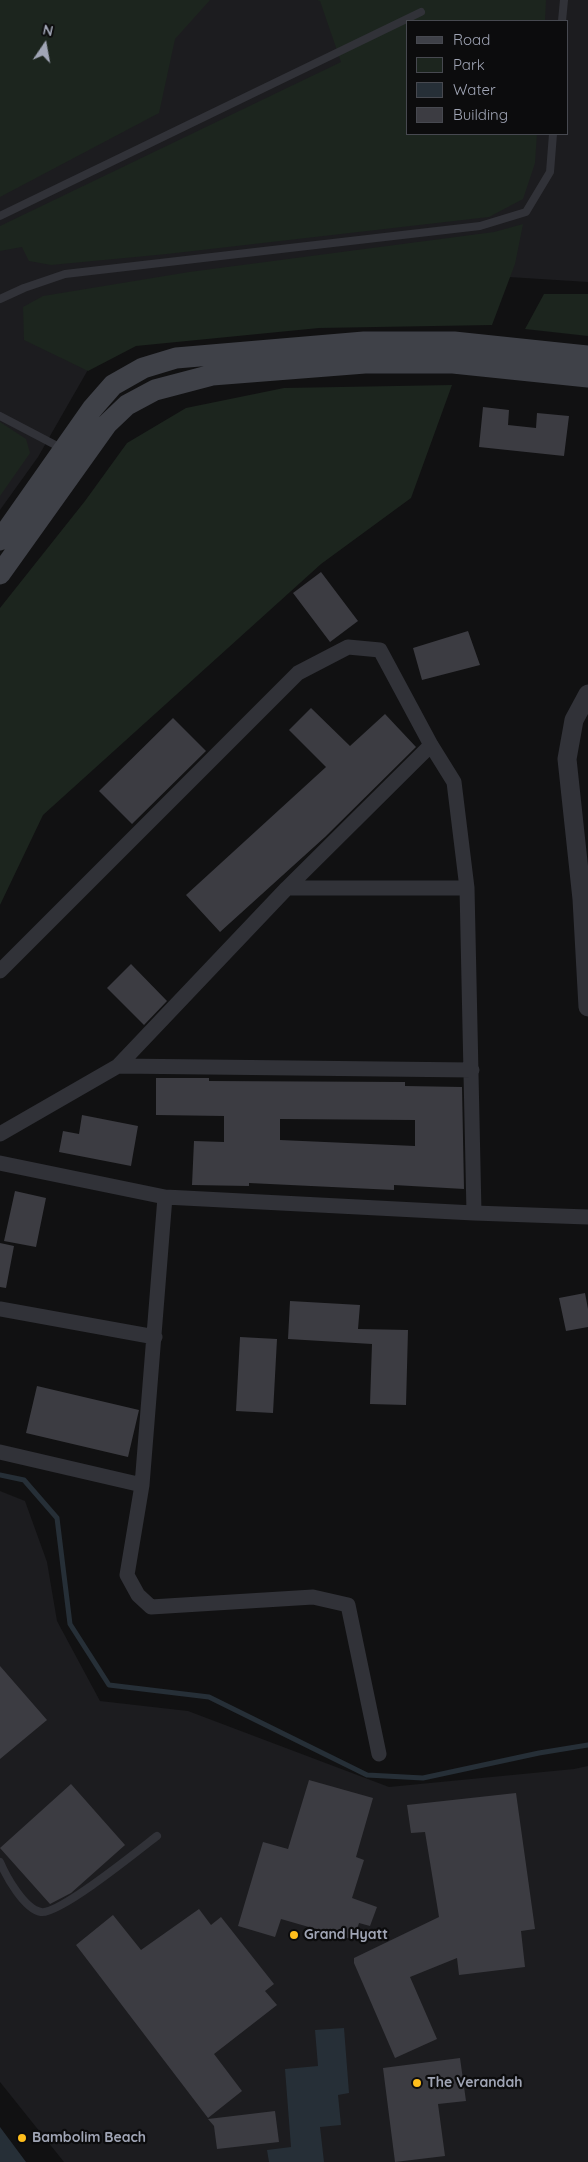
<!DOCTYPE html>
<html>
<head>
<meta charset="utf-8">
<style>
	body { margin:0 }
	#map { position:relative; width:588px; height:2162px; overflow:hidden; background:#111112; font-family:Quicksand,sans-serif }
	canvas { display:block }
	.legend { position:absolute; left:406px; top:20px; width:162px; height:115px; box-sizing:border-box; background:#0c0c0d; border:1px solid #474950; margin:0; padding:6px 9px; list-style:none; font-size:15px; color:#a0a5b5 }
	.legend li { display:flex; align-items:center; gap:10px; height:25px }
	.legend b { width:25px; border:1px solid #474950 }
	.north { position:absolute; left:20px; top:20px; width:50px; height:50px; -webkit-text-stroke:4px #0c0c0d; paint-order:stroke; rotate:12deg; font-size:14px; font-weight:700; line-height:20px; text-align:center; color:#a0a5b5 }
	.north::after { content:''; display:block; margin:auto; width:18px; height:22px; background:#a0a5b5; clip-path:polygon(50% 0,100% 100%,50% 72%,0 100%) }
</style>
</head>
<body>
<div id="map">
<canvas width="588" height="2162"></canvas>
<ul class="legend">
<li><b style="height:6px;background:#3f4148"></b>Road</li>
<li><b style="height:14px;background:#1c251e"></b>Park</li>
<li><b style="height:14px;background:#262f37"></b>Water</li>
<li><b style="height:14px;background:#3c3c42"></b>Building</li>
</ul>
<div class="north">N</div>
</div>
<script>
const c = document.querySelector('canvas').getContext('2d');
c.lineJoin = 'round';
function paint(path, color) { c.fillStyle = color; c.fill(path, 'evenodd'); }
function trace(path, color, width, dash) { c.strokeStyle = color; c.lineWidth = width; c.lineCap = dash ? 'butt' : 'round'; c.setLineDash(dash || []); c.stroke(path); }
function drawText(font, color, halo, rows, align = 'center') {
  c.font = font + ' Quicksand,sans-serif'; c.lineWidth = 4.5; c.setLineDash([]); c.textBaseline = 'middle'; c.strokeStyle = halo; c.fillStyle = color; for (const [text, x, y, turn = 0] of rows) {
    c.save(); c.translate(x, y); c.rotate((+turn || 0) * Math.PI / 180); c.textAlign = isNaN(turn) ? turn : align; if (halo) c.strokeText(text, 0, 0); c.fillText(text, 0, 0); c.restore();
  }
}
const built = new Path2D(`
	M0,0H588V282L493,276L113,326L38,457L0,510ZM407,21H567V134H407Z
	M0,1491L25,1501L47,1562L57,1621L100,1701L188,1711L389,1787L574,1769L588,1766V2162H64L0,2082Z`);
const green = new Path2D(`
	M0,0H210L175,39L159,113L0,197Z
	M317,0H546L545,21H407V134H537L535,163L523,199L489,217L167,254L51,265L29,261L22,247L0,251V226L341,62L320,1Z
	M523,224L515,264L492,325L319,328L136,346L88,371L24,340L23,307L43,296L189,272L494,232Z
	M544,294H588V336L525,329Z
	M452,385L411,498L321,564L43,815L0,905V608L85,501L127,443L186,408L284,388Z
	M0,422L26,439L30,453L0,496Z`);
const water = new Path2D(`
	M344,2028L349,2093L338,2095L341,2125L320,2127L324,2162H269L267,2150L291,2147L285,2069L318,2066L315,2030Z
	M0,2127L26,2162H0Z`);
const stream = new Path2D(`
	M0,1475L24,1480L57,1518L70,1624L109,1685L209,1697L367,1775L423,1778L539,1753L588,1745`);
const building = new Path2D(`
	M483,407L509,410L508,425L536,428L537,413L569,416L564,456L479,447Z
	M321,572L358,621L330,642L293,593Z
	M468,631L480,665L422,680L413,648Z
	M311,708L350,746L385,714L416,747L325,837L220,932L186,895L326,767L289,730Z
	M173,718L206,751L132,824L99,791Z
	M131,964L167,1001L144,1025L107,988Z
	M156,1078H209V1081L405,1082V1086L462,1087L464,1189L394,1185V1190L249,1183V1186L192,1185L194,1141L224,1142V1116L156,1115ZM280,1119L415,1120V1146L280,1140Z
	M82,1115L138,1126L131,1166L59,1152L63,1131L79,1134Z
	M15,1191L46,1198L36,1247L4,1241Z
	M0,1243L14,1246L6,1288L0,1287Z
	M585,1293L588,1309V1327L566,1331L559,1298Z
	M290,1301L360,1305L358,1329L408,1330L406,1405L370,1404L372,1344L288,1339Z
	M240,1337L277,1339L273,1413L236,1411Z
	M37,1386L139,1410L128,1457L26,1433Z
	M0,1666L47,1720L0,1759Z
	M309,1780L373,1798L356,1857L364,1860L352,1898L377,1907L370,1926L359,1923L354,1940L281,1919L275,1937L238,1926L263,1842L288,1849Z
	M71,1784L125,1845L71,1893L50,1904L0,1848Z
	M516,1793L535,1929L521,1931L525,1967L459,1975L457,1958L410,1977L437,2039L395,2058L354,1963V1958L439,1917L425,1832L411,1833L407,1805Z
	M199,1909L211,1925L221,1917L274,1984L265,1991L277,2005L214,2054L242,2091L208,2118L76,1945L113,1915L141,1950Z
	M460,2058L466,2101L438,2104L445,2156L395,2162L383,2068Z
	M275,2111L279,2142L217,2149L214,2126L208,2119Z`);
const service = new Path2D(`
	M562,21L564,0
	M0,216L421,12
	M0,299L24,288L65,274L480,226L526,212L550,172L553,134
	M0,416L63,449
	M0,1862C6,1876 24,1909 41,1912C59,1915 139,1850 157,1836`);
const minor = new Path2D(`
	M287,888H467
	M0,971L298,673L348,647L380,650L431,745L454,782L467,888L474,1213
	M118,1066L472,1070
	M0,1134L118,1066L287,888L431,745
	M0,1163L165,1197L474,1213L588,1217
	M165,1197L142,1485L127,1575L138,1595L151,1607L313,1597L348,1605L379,1754
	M0,1309L155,1337
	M0,1452L142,1485`);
const tertiary = new Path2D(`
	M588,694L574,720L567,759L582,899L588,1007`);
const secondary = new Path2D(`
	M0,540L92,409L113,385L143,368L176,358L364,342H454L588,356
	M0,574L107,424L127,405L155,390L212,375L365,363H453L588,377`);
const markers = [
	[294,1935,5,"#ffbe1c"],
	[417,2083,5,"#ffbe1c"],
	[22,2138,5,"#ffbe1c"]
];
const poiNames = [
	["Grand Hyatt",304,1935],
	["The Verandah",427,2083],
	["Bambolim Beach",32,2138]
];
paint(built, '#1c1c1f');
paint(green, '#1c251e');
paint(water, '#262f37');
trace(stream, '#262f37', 5);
paint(building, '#3c3c42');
trace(service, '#313238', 8);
trace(minor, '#313238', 15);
trace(tertiary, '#313238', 19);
trace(secondary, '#3f4148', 21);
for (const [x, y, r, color] of markers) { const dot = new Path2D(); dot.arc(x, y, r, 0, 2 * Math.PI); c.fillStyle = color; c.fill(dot); trace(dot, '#0c0c0d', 2); }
drawText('bold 14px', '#a0a5b5', '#0c0c0d', poiNames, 'left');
</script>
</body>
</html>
